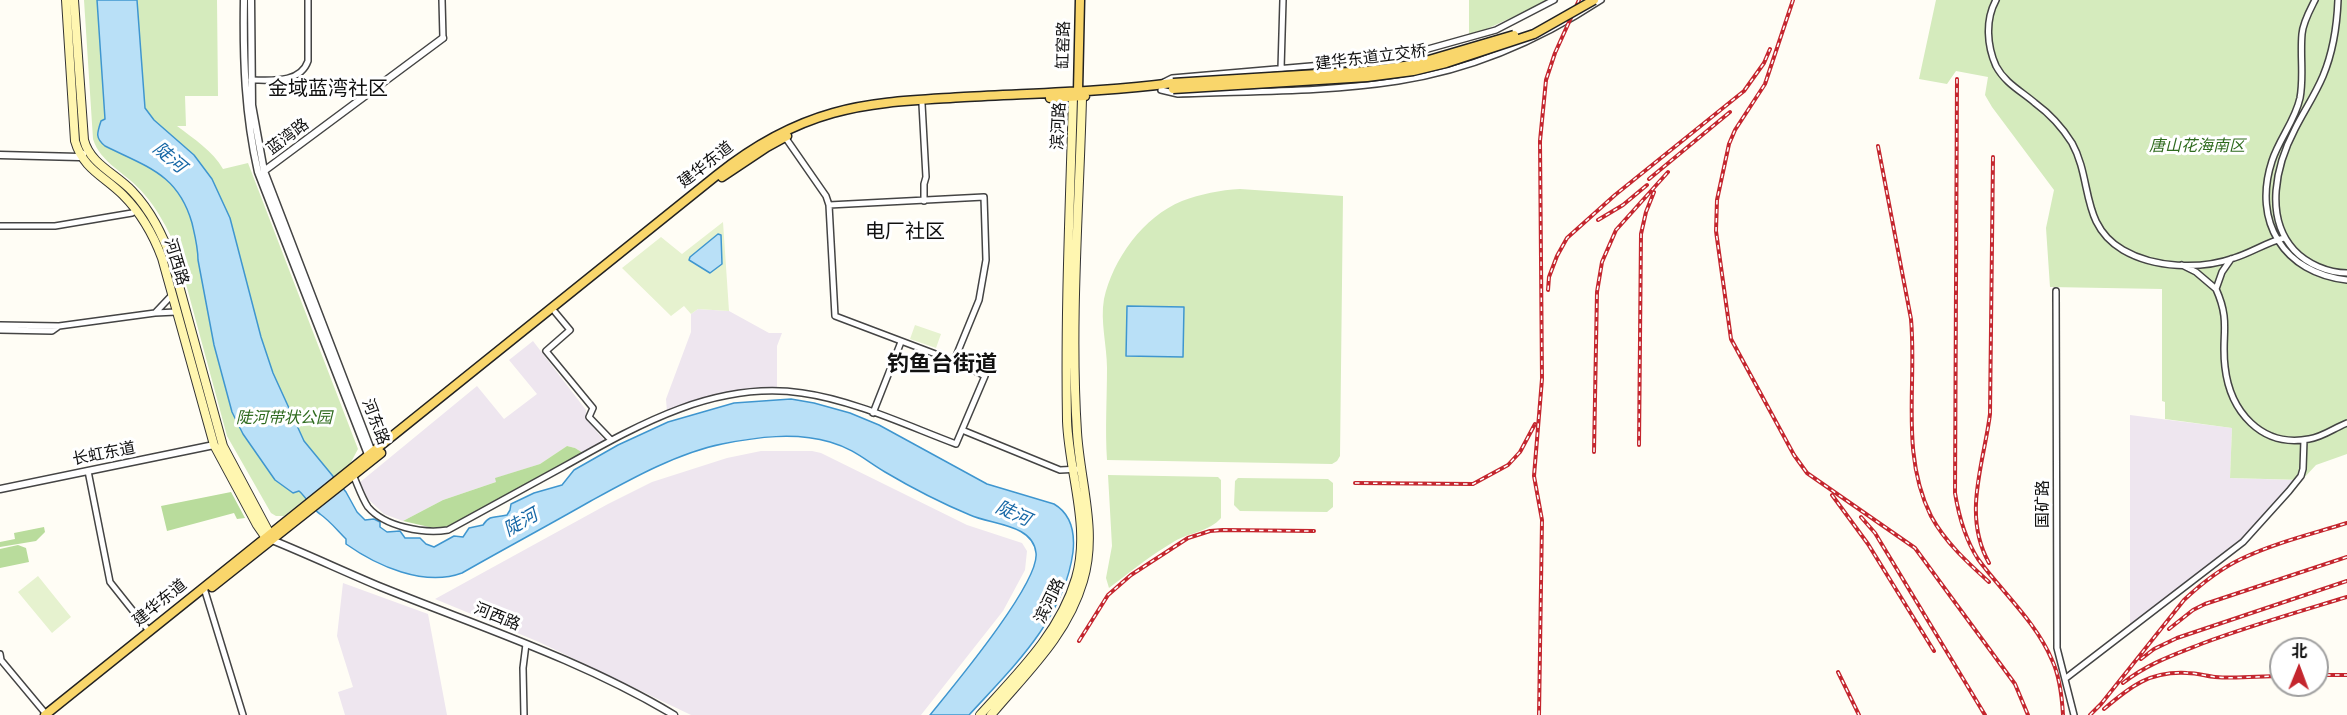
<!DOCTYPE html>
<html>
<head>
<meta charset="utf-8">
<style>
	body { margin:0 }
	#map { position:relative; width:2347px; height:715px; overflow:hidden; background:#fffdf5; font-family:Merriweather,"Noto Sans SC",serif }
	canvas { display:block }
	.north { position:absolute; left:2269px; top:637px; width:60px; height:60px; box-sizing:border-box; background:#fff; border:2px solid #a0a0a0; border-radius:50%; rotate:1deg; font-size:16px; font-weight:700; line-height:24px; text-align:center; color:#111 }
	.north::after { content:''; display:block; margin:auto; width:21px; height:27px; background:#c4262e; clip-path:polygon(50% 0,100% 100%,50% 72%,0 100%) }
</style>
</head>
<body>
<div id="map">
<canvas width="2347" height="715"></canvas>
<div class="north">北</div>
</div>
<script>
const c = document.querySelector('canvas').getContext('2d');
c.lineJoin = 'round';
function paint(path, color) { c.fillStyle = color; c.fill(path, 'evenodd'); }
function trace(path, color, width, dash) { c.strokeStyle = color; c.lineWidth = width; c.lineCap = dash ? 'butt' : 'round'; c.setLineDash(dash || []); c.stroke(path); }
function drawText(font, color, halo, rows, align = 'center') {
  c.font = font + ' Merriweather,"Noto Sans SC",serif'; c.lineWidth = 6; c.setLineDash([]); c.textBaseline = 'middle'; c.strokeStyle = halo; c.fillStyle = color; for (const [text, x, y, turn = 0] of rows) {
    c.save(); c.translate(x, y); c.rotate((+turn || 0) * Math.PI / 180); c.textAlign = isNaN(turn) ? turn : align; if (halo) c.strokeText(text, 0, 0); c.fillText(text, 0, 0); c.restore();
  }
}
const industrial = new Path2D(`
	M698,309L729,311L769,333H782L777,346V387L733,391L667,412L666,399L691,332V314Z
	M533,341L586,410L587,420L605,441L583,453L575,448L567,446L540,464L496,478V482L443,500L403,521L384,514L368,499L359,483L477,386L504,419L537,394L509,360Z
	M2130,415L2232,428L2230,478L2294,480L2243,537L2130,625Z
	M761,451H812L821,453L967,525L1022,543L1027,551L1025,570L1003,611L921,715H691L539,642L435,599L608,504L652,482L727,458Z
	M343,583L428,614L447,715H345L338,692L353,687L337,636Z`);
const green = new Path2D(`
	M84,0H217L218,96H185L186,126H177C194,139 213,151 223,169L248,163L358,449L350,464L284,516H276L271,513L227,436L176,247C167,228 158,210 144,194C128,174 100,163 93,139Z
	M1469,0H1550L1469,37Z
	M1936,0H2347V454L2316,465L2302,480L2230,478L2232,428L2165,419V402L2162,401V289L2050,287L2046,228L2054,190L1992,107L1985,95L1988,77L1956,71L1947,84L1919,79Z
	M1240,189L1343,196L1340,456L1337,461L1332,464L1107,460C1105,429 1107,399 1107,368C1107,346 1100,321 1104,299C1113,259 1143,217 1182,201C1201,194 1220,190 1240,189Z
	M1108,475L1218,477L1221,480V518C1210,531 1189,533 1175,541C1151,555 1130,572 1109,588L1106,578L1112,546Z
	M1238,478L1328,479L1333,483V507L1327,512L1240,511L1234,505L1235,481Z`);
const forest = new Path2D(`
	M567,446L575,448L583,453L452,525L438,529L403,521L443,500L496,482L495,478L540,464Z
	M231,492L245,518L237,519L234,513L167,531L161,506Z
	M44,527L45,532L36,541L0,547V542L15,539L14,533Z
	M18,545L26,548L29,562L0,568V549Z`);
const pitch = new Path2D(`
	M723,222L729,311L698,309L691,314L684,306L671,316L622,268L661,237L682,254Z
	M915,325L941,334L936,348L910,339Z
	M38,576L71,617L52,633L18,592Z`);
const water = new Path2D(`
	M97,0H137L145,108L154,120L194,155L212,179L230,218L261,337L273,373L304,441L346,492L357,512L365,520L374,519L380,522V527L387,532L400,531L405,538H420L426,544L434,547L454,536L463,537L469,528L483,525C490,514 496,518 507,515L510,510L511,504L534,493L562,485L574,470L618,445L668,422L734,403L791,399L814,403L850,413L879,425L987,484L1054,504C1071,514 1075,533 1073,552C1064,619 1013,667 969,715H930C951,689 1040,583 1036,553C1033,524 992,525 970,515C941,503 912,488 885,472C865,460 854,449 830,442C795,432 757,437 722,444C677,453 629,480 589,502C547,526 504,549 462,573C424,587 377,566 346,544V539C337,530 330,521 320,514C312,509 307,498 299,491L293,493L275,480L243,434L232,412L214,345L198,260C198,247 195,236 192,223C178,174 147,167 105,146C95,138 97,133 101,121L105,119Z
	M718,234L721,235L722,264L710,273L689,260L690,257Z
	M1127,306L1184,307L1183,357L1126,356Z`);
const minor = new Path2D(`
	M442,0L443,38
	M1996,0C1985,20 1987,46 1996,66C2005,83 2021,91 2035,103C2050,114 2062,127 2072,143C2093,181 2080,225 2123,250C2154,268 2200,270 2234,258C2251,253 2267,242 2284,238
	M2315,0C2310,10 2303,22 2302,34C2300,56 2304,77 2300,98C2295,121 2279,139 2272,161C2252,222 2284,273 2347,280
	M2338,0C2337,26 2333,52 2323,76C2315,95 2304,111 2295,129C2276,165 2264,217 2294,250C2307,264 2328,273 2347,273
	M1281,69L1283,0
	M251,80C270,80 300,84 308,61V0
	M1164,82L1172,78L1357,62L1410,54L1496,30L1554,0
	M1161,90L1178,94C1250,91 1327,92 1398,81C1471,70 1540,40 1601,0
	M922,104L926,177L924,184V201
	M785,137L826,196L829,205L835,316L954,361L979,300L986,260L984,197L829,205
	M0,226H55L132,213L136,210
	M2231,259L2222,272L2216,289C2231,322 2221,335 2225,367C2230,411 2261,448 2309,439C2323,437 2334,428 2347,423
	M2182,265L2196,272L2216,289
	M2056,291L2057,648L2074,715
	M555,312L570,330L546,351L593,408L589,417L611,440
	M155,313L176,312
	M0,325L59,326L52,331L0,330
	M59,326L155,313L172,295
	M873,413L901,342
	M962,430L1060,470L1081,469
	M88,471L110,582L149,631
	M354,477C358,486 362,498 368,507C385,527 424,534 448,530C487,509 525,488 563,467C636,426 715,380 802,393C853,400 908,426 956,444L985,376L954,361
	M204,588L243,715
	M0,654L1,660L46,714
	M2066,678L2243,542L2289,491L2301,476L2303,469L2304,440
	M524,715L523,668L526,644`);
const tertiary = new Path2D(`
	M244,0C243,59 245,115 258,172L369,457
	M251,0L252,105L264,171L373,455
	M0,155L79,157L83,154
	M264,171L443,38
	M0,489L214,445
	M272,540C309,555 345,572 381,587C480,627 582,660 674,715`);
const secondary = new Path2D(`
	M66,0L75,141C83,169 104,176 123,195C141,213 153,234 162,258L214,445L257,525L266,538L270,539
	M74,0L84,140C90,164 116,174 132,191C151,211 162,234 172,260L223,446L272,538
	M980,715C1017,674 1060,633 1076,578C1091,527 1069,473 1067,421C1065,313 1070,205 1073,97L1078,91L1082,99C1079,208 1070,324 1077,432C1080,482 1098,532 1083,581C1067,636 1026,673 991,715`);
const primary = new Path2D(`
	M1078,91L1080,0
	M1050,98L1085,96
	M722,177L767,147L787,136
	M212,587L381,453
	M45,715C269,535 493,356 717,175C752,147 790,125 833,113C875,101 920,100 964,97C1034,93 1104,92 1173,83`);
const rail = new Path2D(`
	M1793,0L1765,84L1735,130L1729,144L1717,200L1716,231L1731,339L1794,455L1807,473L1915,548L2015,684L2028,715
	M1957,79L1955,493C1959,517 1965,539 1978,559C2002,592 2036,622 2052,660C2060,677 2062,697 2063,715
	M1878,146L1911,319C1917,385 1900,454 1931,516C1945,542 1967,562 1989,582
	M1649,179L1730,112
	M1598,220L1623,205L1647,185
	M1548,290L1549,277L1557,256L1567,238L1615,195L1744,91L1764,63L1770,49
	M1639,445L1641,234L1646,212L1654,192
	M1594,452L1597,292L1602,262L1616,230L1668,172
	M1355,483L1473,484L1508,465L1520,452L1535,424
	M1832,495L1868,544L1934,651
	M1861,517L1875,533L1985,715
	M1989,563C1962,515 1984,463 1990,414L1993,157
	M2169,629L2193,610L2205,604L2347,557
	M1079,641L1108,595L1131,575L1188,538L1210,531L1223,530L1314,531
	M2141,659L2154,649L2177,638L2347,581
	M1838,672L1859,715
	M2317,675H2347
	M2123,683C2147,664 2173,655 2201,644C2249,626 2298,612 2347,597
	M2104,709C2131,686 2150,671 2187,673C2197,673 2206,676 2215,677C2237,679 2259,676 2281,676
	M1539,715L1542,520L1534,476L1542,379L1540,141L1546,80L1555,53L1579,0
	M2090,715L2101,704L2184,600C2201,584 2220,569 2241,559C2274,543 2312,534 2347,523`);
const primaryBridge = new Path2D(`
	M1173,83L1366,71L1412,65L1514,35
	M1173,89L1367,77L1413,71L1446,63L1534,34L1594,0`);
const streetNames = [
	["缸窑路",1064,45,-89],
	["建华东道立交桥",1371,58,-7],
	["滨河路",1059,126,-87],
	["蓝湾路",288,137,-37],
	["建华东道",706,165,-38],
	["河西路",176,262,73],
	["河东路",375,422,69],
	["长虹东道",104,454,-11],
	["国矿路",2043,504,-90],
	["滨河路",1050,601,-64],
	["建华东道",160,603,-39],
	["河西路",497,617,22]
];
const parkNames = [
	["唐山花海南区",2197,146],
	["陡河带状公园",284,418]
];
const waterNames = [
	["陡河",169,158,40],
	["陡河",1013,514,24],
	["陡河",521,523,-30]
];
const quarterNames = [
	["金域蓝湾社区",328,89],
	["电厂社区",905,232]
];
const districtNames = [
	["钓鱼台街道",942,365]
];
paint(industrial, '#eee6ef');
paint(green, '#d5ebbd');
paint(forest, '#b9dc9c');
paint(pitch, '#e6f2cf');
paint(water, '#b9e0f7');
trace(water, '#3f96cf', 1.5);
trace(minor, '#444', 8);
trace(tertiary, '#444', 9);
trace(secondary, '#333', 10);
trace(primary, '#222', 11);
trace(minor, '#fff', 5);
trace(tertiary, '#fff', 6);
trace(secondary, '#fff6b0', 8);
trace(primary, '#f9d66b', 8);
trace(rail, '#c4262e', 4);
trace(rail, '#fff', 1.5, [4.5]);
trace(primaryBridge, '#222', 11, []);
trace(primaryBridge, '#f9d66b', 8);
drawText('16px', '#111', '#fff', streetNames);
drawText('italic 16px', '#2f6b1f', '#fff', parkNames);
drawText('italic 18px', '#1768a6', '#fff', waterNames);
drawText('20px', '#111', '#fff', quarterNames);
drawText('bold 22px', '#111', '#fff', districtNames);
</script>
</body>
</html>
